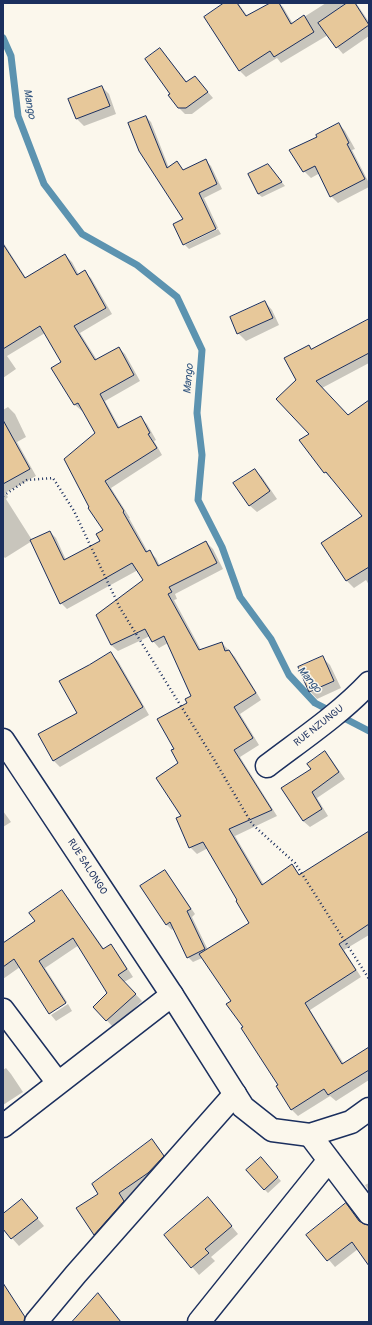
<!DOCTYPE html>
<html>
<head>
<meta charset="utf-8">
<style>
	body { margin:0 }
	#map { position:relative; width:372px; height:1325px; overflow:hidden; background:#fbf7ec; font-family:Pangolin,sans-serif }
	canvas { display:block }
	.frame { position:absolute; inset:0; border:4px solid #1b2f5e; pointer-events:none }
</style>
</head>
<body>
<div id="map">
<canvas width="372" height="1325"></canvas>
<div class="frame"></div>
</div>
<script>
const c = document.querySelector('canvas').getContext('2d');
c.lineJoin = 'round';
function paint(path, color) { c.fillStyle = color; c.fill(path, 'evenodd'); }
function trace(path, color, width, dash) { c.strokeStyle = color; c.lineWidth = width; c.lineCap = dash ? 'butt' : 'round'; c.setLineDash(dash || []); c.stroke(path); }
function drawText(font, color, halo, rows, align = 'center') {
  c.font = font + ' Pangolin,sans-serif'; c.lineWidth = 3; c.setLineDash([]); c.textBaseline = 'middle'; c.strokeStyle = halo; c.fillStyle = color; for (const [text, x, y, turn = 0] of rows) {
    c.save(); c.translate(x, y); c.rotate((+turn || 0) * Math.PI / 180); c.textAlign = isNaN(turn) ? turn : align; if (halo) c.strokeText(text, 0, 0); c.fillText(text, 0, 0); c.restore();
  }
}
const shadow = new Path2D(`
	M226,3H238L248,17L272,3H279L283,7L293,24L326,3H356L369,22V36L343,54L337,47L328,35L281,63L277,58L246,77L240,71L205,17Z
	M160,49L187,82L195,77L213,98L192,114H185L179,108Z
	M102,87L109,94L116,114L84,126L77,119Z
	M146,117L151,122L169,168L177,163L184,171L206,161L211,166L222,189L204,198L218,228L185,243V245L184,244L185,220Z
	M339,124L345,131L355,149L352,150L369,183V187L338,203L331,196L320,173L311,178L304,171Z
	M271,169L285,186L262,197L258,194Z
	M218,229L221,234L189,249L185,245Z
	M3,242L26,278L65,255L72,262L79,275L84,272L91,278L112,314L80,333L97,360L119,348L125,354L140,381L105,401L120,428L140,417L147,424L156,440L154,441L162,455L111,488L130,518H129L148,552L149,551L156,558L160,566L206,542L213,549L223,569L175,594L177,599L174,600L201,650L222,643L235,657L261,700L240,714L259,745L240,757L277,816L235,836L264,885L292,866L300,875L369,832V935L344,950L361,977L310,1010L344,1064L369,1048V1080L336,1101L330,1096L298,1116L291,1109L279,1085L244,1027L232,1001L202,958L193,962L188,957L174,928L172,930L167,925L142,887L164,871L169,876L195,914L192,917L208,950L251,923L208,848L197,854L190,847L183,816L180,763L175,749L188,703L192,696L168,643L159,648L153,641L150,636L118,651L111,645L145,581L138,570L67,609L61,603L32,541L5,558L3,556V410L8,407L15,414L26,437L17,442L36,476L5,493L8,497L6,499L32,540L50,532L56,538L66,560L101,541L104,531L96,433L83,410L82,411L75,405L53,368L62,362L45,333L7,356L16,369L3,378Z
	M265,302L272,310L279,325L246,341L238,333L231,318Z
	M369,328V363L322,388L348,416L369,401V493L333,478L331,479L325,472L310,434L297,380L309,347L312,350Z
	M255,470L262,477L277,499L257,512L249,505Z
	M369,514V585L366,580L354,588L347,581L323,543Z
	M111,654L118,661L149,715L60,767L53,760Z
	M323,658L330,665L341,688L317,699L310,691Z
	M325,753L331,759L345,779L317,798L328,816L310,827L303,821L312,770Z
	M3,811L11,822L3,827Z
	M62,891L68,898L104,949L110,945L117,952L133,977L124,982L142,1001L114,1028L94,1007L109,994L79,945L45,968L67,1002L50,1013V1014L20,967L3,979V944L36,921Z
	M68,1004L72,1011L56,1021L51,1015Z
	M6,1068L11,1074L23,1092L3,1105V1070Z
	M152,1141L158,1147L169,1162L154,1179L124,1200L130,1207L100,1240L94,1234L99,1194Z
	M264,1162L281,1181L268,1193L264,1189Z
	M369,1183V1191L365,1185Z
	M22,1200L44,1226L19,1246L3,1228V1215Z
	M346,1205L362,1223L369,1229V1264L358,1249L335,1267L308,1235Z
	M215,1206L238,1234L211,1257L215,1261L199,1275L165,1235Z`);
const stream = new Path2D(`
	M3,38L11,56L18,116L44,184L82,234L137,265L177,297L202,350L197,413L202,455L198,500L222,547L240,597L271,639L289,675L315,703L369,731`);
const building = new Path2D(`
	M224,3H237L246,16L270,3H279L291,24L304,15L314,32L274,57L270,51L239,71L204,17Z
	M347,3H355L369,25L336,48L318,23Z
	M160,48L186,82L195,76L208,92L186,108H178L168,95L170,94L145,59Z
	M102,86L110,106L76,119L68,99Z
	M146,116L167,168L177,161L183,170L206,159L217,184L199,193L216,229L183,245L173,224L183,219L139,151L128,123Z
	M339,123L349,143L347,144L365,179L330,197L315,166L303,172L289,150L317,137L316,135Z
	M268,164L282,182L258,194L248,174Z
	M3,244L25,278L65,254L77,275L85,270L106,308L74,326L95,360L119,347L134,375L100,394L118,428L141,416L150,433L148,434L157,448L105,481L124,511L123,512L146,552L150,550L158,566L206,541L217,563L169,587L172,592L168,594L199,650L222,642L225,651L229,650L256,693L234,707L253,738L234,750L272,810L229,829L262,885L292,864L299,875L369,831V924L339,944L356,970L305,1003L342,1064L369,1047V1070L328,1095L324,1089L291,1110L276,1086L278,1085L241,1028L243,1027L226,1004L231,1001L199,954L249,923L236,901L237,900L203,842L189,848L176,818L181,816L156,778L178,763L171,750L174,749L157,719L187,703L185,699L191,696L164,636L152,642L145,629L111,645L96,615L143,580L132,563L60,604L30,540L50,531L64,560L100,541L96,534L103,530L88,508L89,507L64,459L95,433L78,403L74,405L51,368L61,362L40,326L3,349Z
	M265,301L273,318L237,334L230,317Z
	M369,319V353L316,381L348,415L369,400V567L346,581L321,543L362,516L326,472L324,473L299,440L309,434L276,399L296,380L284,358L309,345L311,349Z
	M3,420L30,469L3,484Z
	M255,469L270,491L249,506L233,483Z
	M111,652L143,707L53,761L38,734L77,713L59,681L89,665Z
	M323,656L334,681L309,692L298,667Z
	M325,751L339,772L312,792L322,809L303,821L281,788L311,769L307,764Z
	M165,870L191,909L187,911L205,949L187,958L170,922L166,925L140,886Z
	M62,890L103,949L111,944L127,969L118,975L136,994L106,1021L93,1007L107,993L73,938L39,961L66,1003L49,1014L14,959L3,967V943L35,921L29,913Z
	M152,1139L164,1156L148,1173L119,1193L124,1201L94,1235L76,1208L98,1194L92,1184Z
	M261,1157L278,1177L264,1190L246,1170Z
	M208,1197L232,1226L205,1249L209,1253L191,1268L164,1235Z
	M22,1199L38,1218L11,1239L3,1229V1214Z
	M346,1203L359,1221L364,1224L369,1225V1266L352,1242L327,1261L306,1235Z
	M3,1283L25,1317L24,1322H3Z
	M98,1293L121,1322H72Z`);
const path = new Path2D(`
	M3,496L27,480L53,478L74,511L120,608L212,756L252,824L295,863L369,979`);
const street = new Path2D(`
	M267,766C301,740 340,714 369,683
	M3,1010L58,1083
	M3,1126L172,995
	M310,1135L369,1213
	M36,1322L76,1274L235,1094
	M199,1322L329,1160`);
const secondary = new Path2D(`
	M3,740L172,995L243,1107L272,1130L310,1135L351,1122L369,1109`);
const streetNames = [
	["RUE NZUNGU",319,726,-38],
	["RUE SALONGO",87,867,57]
];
const waterNames = [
	["Mango",29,104,80],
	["Mango",189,379,-85],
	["Mango",309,680,49]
];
paint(shadow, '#0003');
trace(stream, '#5c93b0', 7);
paint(building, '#e7c89a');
trace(building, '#1b2f5e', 1);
trace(street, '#1b2f5e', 25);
trace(secondary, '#1b2f5e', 25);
trace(path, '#1b2f5e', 2.5, [1, 3]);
trace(street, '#fbf7ec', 22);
trace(secondary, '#fbf7ec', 22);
drawText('10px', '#1b2f5e', '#fbf7ec', streetNames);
drawText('italic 11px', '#365880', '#fbf7ec', waterNames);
</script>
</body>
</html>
